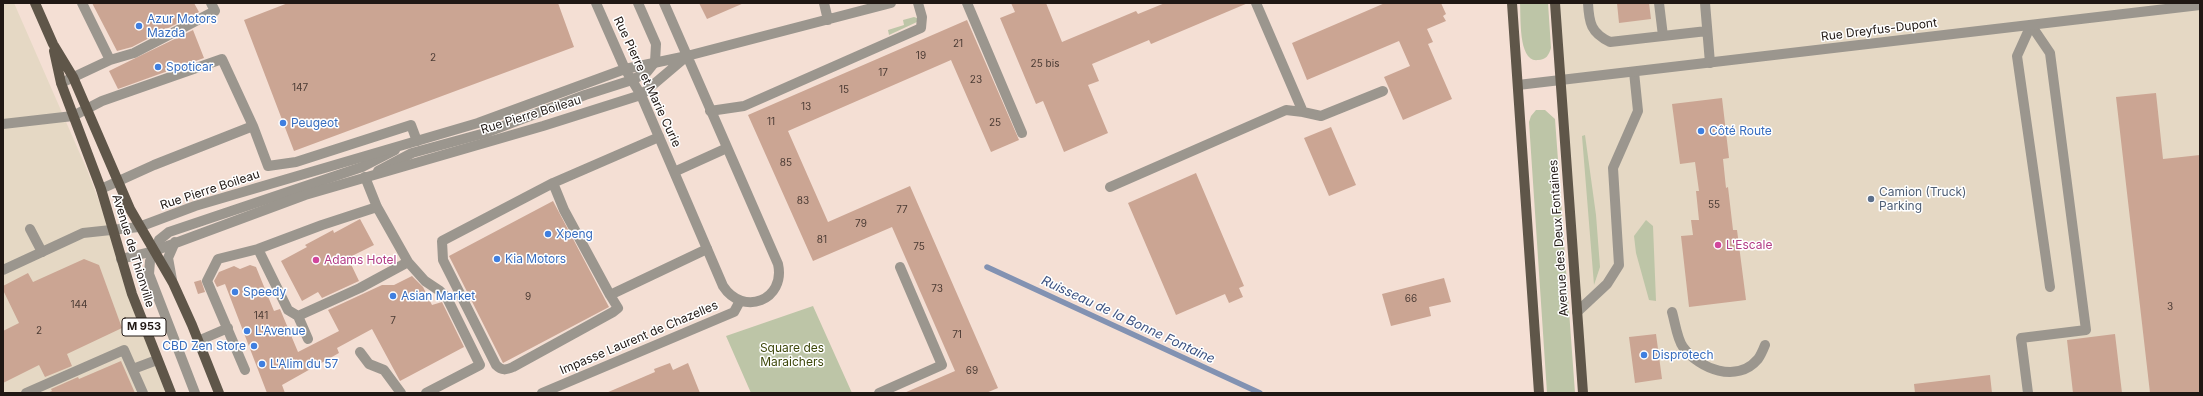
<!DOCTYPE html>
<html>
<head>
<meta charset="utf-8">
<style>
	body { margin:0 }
	#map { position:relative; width:2203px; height:396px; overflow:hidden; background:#f4dfd4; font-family:Inter,sans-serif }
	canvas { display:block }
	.frame { position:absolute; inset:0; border:4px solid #201814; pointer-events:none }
</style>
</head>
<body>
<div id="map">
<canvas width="2203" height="396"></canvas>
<div class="frame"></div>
</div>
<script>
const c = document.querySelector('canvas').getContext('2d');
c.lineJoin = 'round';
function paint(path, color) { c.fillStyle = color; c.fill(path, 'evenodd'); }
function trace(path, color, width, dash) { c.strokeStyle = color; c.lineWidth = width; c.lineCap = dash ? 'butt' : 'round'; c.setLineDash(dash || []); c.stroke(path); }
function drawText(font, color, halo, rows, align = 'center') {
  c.font = font + ' Inter,sans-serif'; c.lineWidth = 3; c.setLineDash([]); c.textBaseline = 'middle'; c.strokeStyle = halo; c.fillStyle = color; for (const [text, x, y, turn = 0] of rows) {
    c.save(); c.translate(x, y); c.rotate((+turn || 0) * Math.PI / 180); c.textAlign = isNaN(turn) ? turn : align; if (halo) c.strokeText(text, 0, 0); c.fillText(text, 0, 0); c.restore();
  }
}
const industrial = new Path2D(`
	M3,3H14L88,172L171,393H3Z
	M1555,3H2200V393H1583Z`);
const green = new Path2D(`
	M1520,3H1548L1551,48C1549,55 1546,60 1538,60C1518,63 1521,17 1520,3Z
	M914,17L917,18V22L889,35L888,30L904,25L903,20Z
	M1536,110H1545L1555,119L1575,393H1547L1529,122L1531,116Z
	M1585,135L1596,215L1600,267L1594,285L1582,136Z
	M1646,220L1653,226L1656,301L1649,300L1636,253L1634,236Z
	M813,306L852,393H751L726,336Z`);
const stream = new Path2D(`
	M987,267L1260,393`);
const building = new Path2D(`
	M92,3H194L199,12L132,47L117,51Z
	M288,3H558L574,47L294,151L244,20Z
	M699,3H744L707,19Z
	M1011,3H1046L1062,42L1136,11L1138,14L1165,3H1248L1151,44L1149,40L1092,64L1099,81L1088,85L1108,133L1064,152L1043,101L1036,104L1000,18L1015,12Z
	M1385,3H1441L1446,14L1443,16L1446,21L1427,29L1433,42L1428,44L1452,99L1403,120L1384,77L1410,66L1399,41L1307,80L1292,43Z
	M1617,3H1649L1651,19L1619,23Z
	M967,20L1019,140L991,152L951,60L788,131L828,222L910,186L998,388L986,393H904L955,371L892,227L813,261L748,115Z
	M193,30L204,58L118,89L109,71Z
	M2156,93L2163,159L2200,155V393H2150L2116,97Z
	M1722,98L1729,158L1723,159L1726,188L1728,187L1733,230H1737L1746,300L1689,307L1681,236L1693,235L1691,220H1699L1696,191H1699L1695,162L1680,164L1672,104Z
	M1331,127L1356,185L1329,196L1304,138Z
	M1196,173L1244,286L1239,288L1243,297L1229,303L1225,294L1176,315L1128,203Z
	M553,201L609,307L503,363L449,256Z
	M360,219L374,245L348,258L359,281L322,298L318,292L302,301L281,261L307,247L305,245L333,230L334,233Z
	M84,259L99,265L122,328L67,354L72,366L45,377L39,365L3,383V331L19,323L3,290V286L28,273L33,282Z
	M250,265L256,267L274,311L280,309L298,352L339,331L328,310L382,285H394L412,276L423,287L432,305L442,302L464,347L400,381L372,329L337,348L339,353L282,385L285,393H267L225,284L217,287L214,281L219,272L234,266L240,269Z
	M1444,278L1451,302L1429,307L1431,316L1391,326L1382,294Z
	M201,280L205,292L198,294L194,282Z
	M1656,334L1662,379L1635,383L1629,337Z
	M2115,334L2122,393H2073L2067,340Z
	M121,361L135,393H47L52,391L51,389L78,377L79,379Z
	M670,363L673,370L688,363L700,393H606L655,372L654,369Z
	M1990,375L1992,393H1915L1914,384Z`);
const lane = new Path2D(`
	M967,3L1022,133
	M1588,3C1589,23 1591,33 1610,42L1707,31
	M1659,3L1663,36
	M1705,3L1710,63
	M110,60L134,53L215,11L211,3
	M61,83L110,60L82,3
	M710,111L744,106L921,28L922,17L918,3
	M1303,112L1321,116L1383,91
	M3,124L73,116L102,101L222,59L253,126L154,165L101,189
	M253,126L268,166L296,162L411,125L417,141
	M378,171L412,153L485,133L585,95L632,80L647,72L655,62L656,44L638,3
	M553,183L564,210L610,295L707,249
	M1110,187L1286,110L1303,112L1256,3
	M30,229L42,252
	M258,249L288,310L298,316L308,339
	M408,262L425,281L440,291L447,298L480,365L426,393
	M610,295L618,308L613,312L513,367C506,370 502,371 496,365L443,260L442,241L553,183L659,137
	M1577,312L1607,284L1619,265L1613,168L1638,111L1634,72
	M1672,312C1675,322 1677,339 1683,347C1699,369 1737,384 1758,359C1761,355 1763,350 1765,345
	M298,316L360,288L408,262L377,207L365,177
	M198,341L228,328
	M360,352L369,364L384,370L401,393
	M133,369L157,360
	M245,370L207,281L218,259L258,249L322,225L377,207
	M26,393L124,350L143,393
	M195,393L149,274L150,261L154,251L159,240L169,232L362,167L395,150
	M879,393L942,365L900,267
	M2028,393L2021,338L2086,330L2050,53L2031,25L2017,56L2050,287`);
const street = new Path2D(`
	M596,3L625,69L641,95L723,286C743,317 786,300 778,264L664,3
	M824,3L828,20
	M1518,85L2200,5
	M674,172L727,148
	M121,259L154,251L305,195L543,126L641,95L687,56
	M3,270L83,233L139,227L195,206L478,123L625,69L687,56L891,3
	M172,280L168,258L175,242
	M542,393L734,312L740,301`);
const primary = new Path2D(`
	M35,3L53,44L73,77L130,209L173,283L192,325L219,393
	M1512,3L1539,393
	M1555,3L1583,393
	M54,51L61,83L101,189L132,294L171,393`);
const markers = [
	[139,26,4,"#3f7fe0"],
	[158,67,4,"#3f7fe0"],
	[283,123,4,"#3f7fe0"],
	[1701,131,4,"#3f7fe0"],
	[1871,199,4,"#5c6f8a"],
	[548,234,4,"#3f7fe0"],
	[1718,245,4,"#d1479c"],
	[497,259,4,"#3f7fe0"],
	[316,260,4,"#d1479c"],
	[235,292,4,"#3f7fe0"],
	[393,296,4,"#3f7fe0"],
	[247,331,4,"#3f7fe0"],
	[254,346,4,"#3f7fe0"],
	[1644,355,4,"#3f7fe0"],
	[262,364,4,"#3f7fe0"]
];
const numberNames = [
	["21",958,44],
	["19",921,56],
	["2",433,58],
	["25 bis",1045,64],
	["17",883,73],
	["23",976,80],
	["147",300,88],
	["15",844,90],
	["13",806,107],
	["11",771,122],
	["25",995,123],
	["85",786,163],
	["83",803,201],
	["55",1714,205],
	["77",902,210],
	["79",861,224],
	["81",822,240],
	["75",919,247],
	["73",937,289],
	["9",528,297],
	["66",1411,299],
	["144",79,305],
	["3",2170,307],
	["141",261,316],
	["7",393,321],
	["2",39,331],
	["71",957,335],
	["69",972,371]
];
const shields = [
	[144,327,44]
];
const shieldNames = [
	["M 953",144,327]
];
const shopNames = [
	["Azur Motors",147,19],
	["Mazda",147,33],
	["Spoticar",166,67],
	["Peugeot",291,123],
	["Côté Route",1709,131],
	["Xpeng",556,234],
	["Kia Motors",505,259],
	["Speedy",243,292],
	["Asian Market",401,296],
	["L'Avenue",255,331],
	["CBD Zen Store",246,346,"right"],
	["Disprotech",1652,355],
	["L'Alim du 57",270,364]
];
const streetNames = [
	["Rue Dreyfus-Dupont",1879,30,-7],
	["Rue Pierre et Marie Curie",647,82,65],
	["Rue Pierre Boileau",531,115,-17],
	["Rue Pierre Boileau",210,190,-18],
	["Avenue des Deux Fontaines",1559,238,-94],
	["Avenue de Thionville",133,251,73],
	["Impasse Laurent de Chazelles",639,338,-23]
];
const serviceNames = [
	["Camion (Truck)",1879,192],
	["Parking",1879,206]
];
const hotelNames = [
	["L'Escale",1726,245],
	["Adams Hotel",324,260]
];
const parkNames = [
	["Square des",792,348],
	["Maraichers",792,362]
];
const waterNames = [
	["Ruisseau de la Bonne Fontaine",1128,320,25]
];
paint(industrial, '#e5d8c4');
paint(green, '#bdc5a7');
trace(stream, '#8292b2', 5.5);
paint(building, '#cba593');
trace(lane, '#9b968e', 10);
trace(street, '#9b968e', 10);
trace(primary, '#5f5649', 10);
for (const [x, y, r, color] of markers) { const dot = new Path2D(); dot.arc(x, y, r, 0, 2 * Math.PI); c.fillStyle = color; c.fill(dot); trace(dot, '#fff', 1.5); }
drawText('10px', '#4b3b34', null, numberNames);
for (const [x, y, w] of shields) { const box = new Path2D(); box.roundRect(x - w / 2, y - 9, w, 18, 3); c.fillStyle = '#fff'; c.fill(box); trace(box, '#201814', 1); }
drawText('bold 11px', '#201814', null, shieldNames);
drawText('12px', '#366cbe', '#fff', shopNames, 'left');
drawText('12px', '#201814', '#fff', streetNames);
drawText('12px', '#4e5e75', '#fff', serviceNames, 'left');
drawText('12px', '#b23c85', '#fff', hotelNames, 'left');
drawText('12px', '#3d470a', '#fff', parkNames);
drawText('italic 13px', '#3e5483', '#fff', waterNames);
</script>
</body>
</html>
